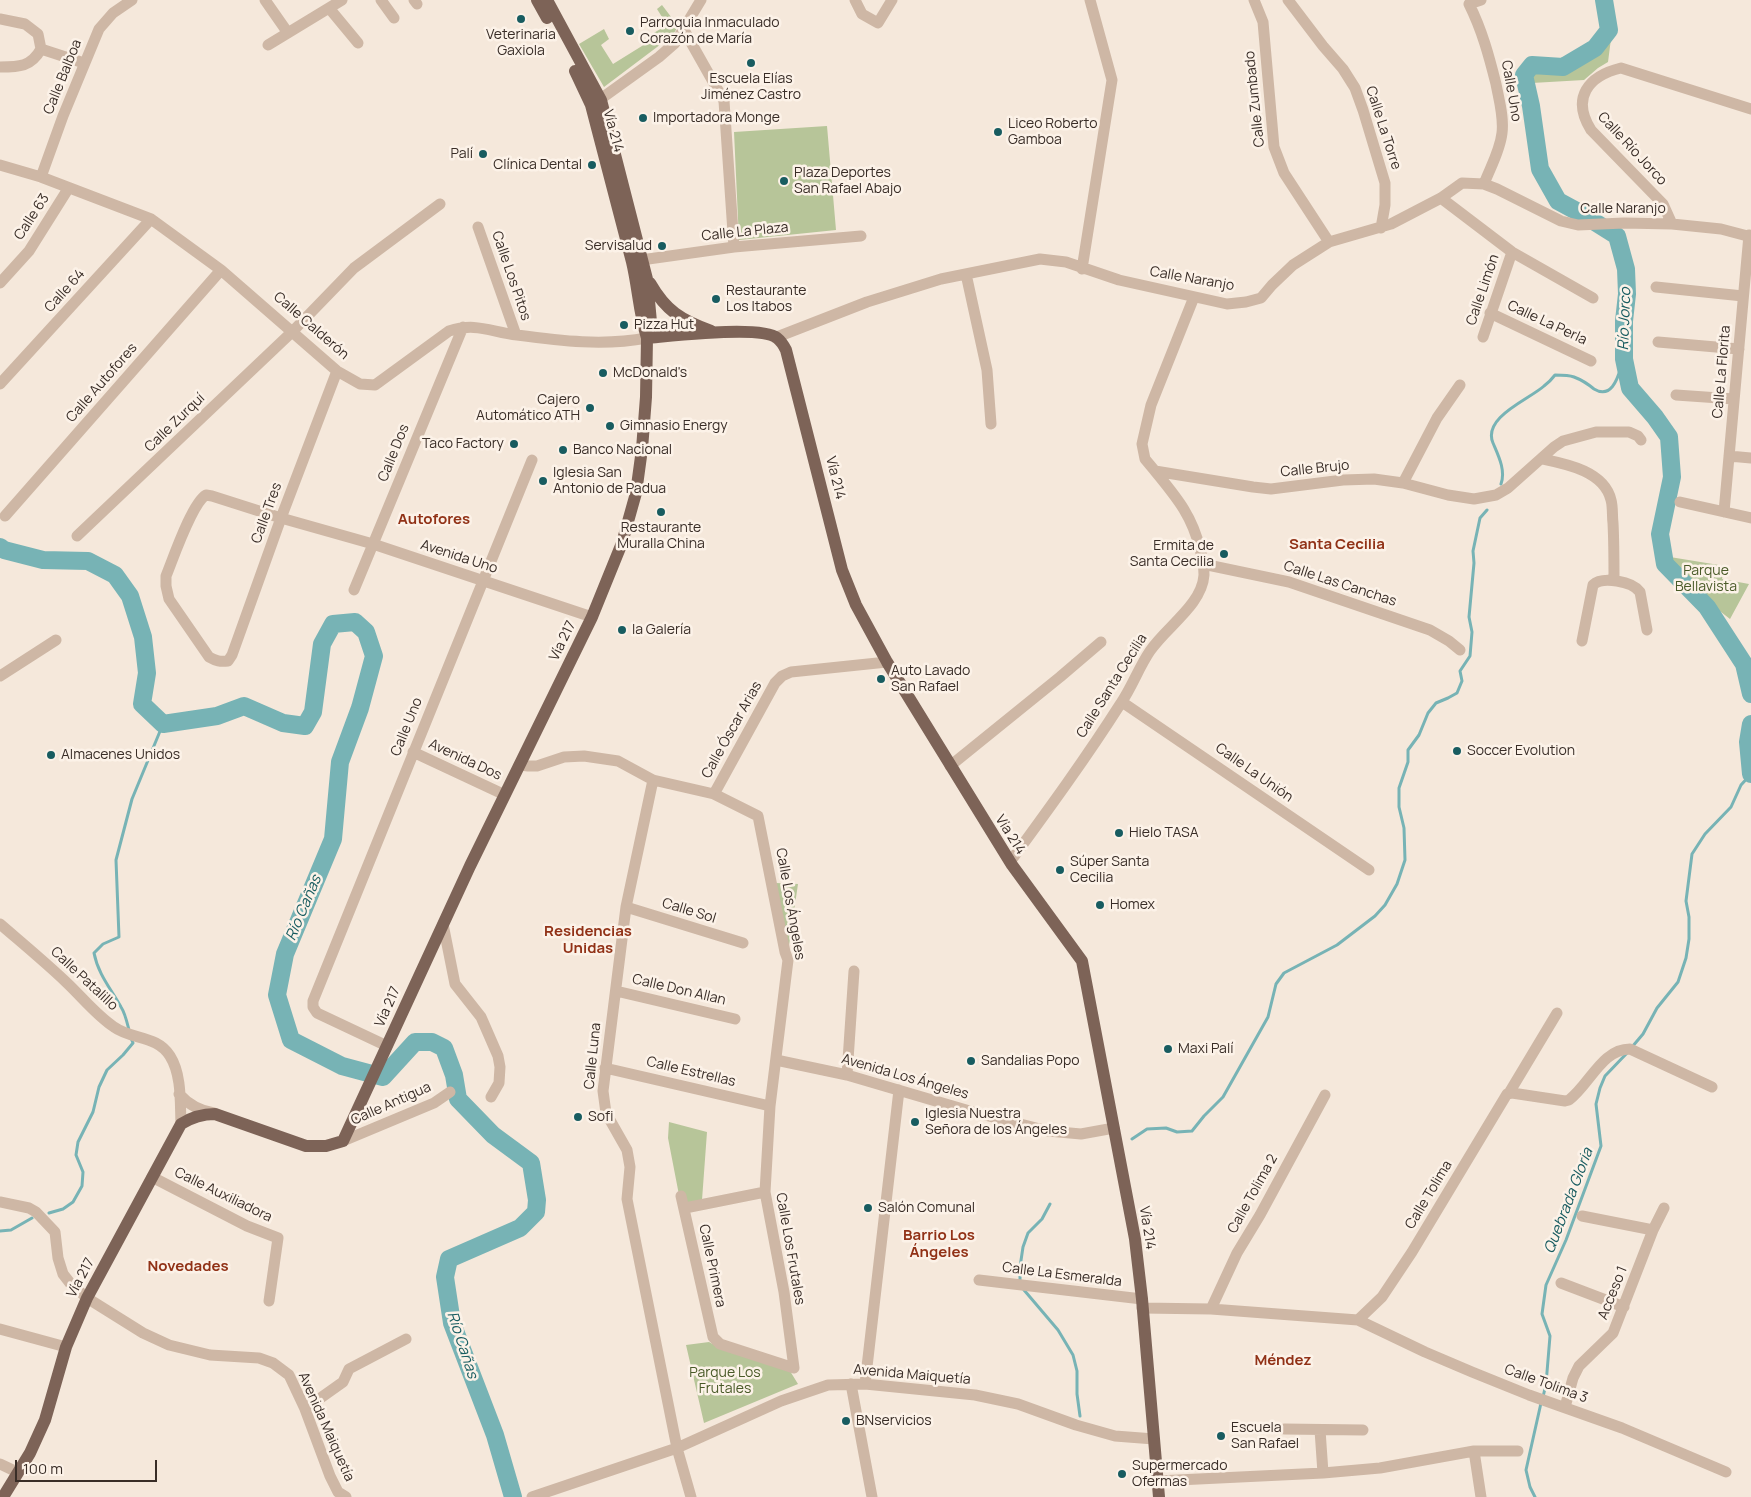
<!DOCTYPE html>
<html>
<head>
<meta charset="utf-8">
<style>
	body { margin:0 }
	#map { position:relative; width:1751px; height:1497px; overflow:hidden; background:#f5e8db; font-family:Manrope,sans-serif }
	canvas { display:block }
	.scale { position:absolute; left:15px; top:1460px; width:142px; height:22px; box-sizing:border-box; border:2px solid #392d27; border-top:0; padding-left:6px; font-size:15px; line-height:18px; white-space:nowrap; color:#392d27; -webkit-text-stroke:4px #fcf2e8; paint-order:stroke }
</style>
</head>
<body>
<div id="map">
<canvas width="1751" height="1497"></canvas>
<div class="scale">100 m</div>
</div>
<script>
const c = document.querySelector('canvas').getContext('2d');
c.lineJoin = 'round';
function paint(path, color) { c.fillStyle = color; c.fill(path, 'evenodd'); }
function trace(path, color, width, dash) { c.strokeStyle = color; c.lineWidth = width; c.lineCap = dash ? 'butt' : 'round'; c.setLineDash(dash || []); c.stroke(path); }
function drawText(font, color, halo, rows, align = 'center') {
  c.font = font + ' Manrope,sans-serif'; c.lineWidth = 5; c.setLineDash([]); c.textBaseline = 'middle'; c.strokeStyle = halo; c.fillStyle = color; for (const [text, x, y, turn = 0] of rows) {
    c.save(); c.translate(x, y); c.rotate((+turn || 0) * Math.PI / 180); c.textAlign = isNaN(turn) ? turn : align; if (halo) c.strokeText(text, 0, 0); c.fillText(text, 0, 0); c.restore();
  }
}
const green = new Path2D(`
	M662,5L678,26L673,35L604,87L579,44L604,29L609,39L601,45L613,64L650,41L655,36L652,34L667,25L657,9Z
	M1612,31L1608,62L1598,68L1584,80L1532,83V71L1535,68L1563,71L1598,49Z
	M827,126L836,230L739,240L734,132Z
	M1670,557L1725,566L1722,579L1749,584L1730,619L1703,598L1670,564Z
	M776,883L798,884L788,952Z
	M669,1122L707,1132L702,1200L687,1204L679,1195L668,1138Z
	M709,1342L720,1348L790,1371L798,1384L704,1423L686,1345Z`);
const stream = new Path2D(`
	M1501,484C1506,470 1498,455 1493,443C1482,417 1530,399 1544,386C1548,383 1552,379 1555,375C1561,375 1569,375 1574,377C1582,380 1588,384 1594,389C1614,401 1619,372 1624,359
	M129,1030C127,1022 125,1013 121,1007C111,989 98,974 94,953L103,944L119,937L116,860L132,799L163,724
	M1632,1047L1643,1034L1657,1008L1678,982L1686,958L1689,939V917L1686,901L1692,854L1705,834L1731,807L1741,785L1751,774
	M1132,1139L1147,1129L1166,1128L1177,1132L1192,1131L1204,1116L1223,1097L1268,1017L1276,984L1284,973L1337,945L1375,916L1385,905L1397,884L1405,860L1404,828L1399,807V788L1408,762V750L1419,735L1428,713L1436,703L1448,698L1457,693L1462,681L1460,671L1470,656L1472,632L1469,617L1474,563L1473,551L1480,518L1487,510
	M49,1213L63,1209L73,1202L82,1186L83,1172L76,1155L78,1142L93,1112L99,1087L107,1070L123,1055L133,1043L131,1038
	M0,1231L11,1230L32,1218
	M1020,1281V1267L1023,1247L1028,1233L1042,1219L1050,1204
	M1024,1290L1058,1330L1073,1355L1077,1371V1394L1080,1416
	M1543,1397L1546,1384L1550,1336L1542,1314L1546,1285L1566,1240L1601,1146L1596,1104L1600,1088L1605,1076L1628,1052
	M1535,1497L1530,1487L1526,1470L1541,1403`);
const river = new Path2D(`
	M1604,0L1609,30L1595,48L1563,67L1532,65L1524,75L1531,106L1540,169L1558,201L1582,214L1617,236L1626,269L1627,294L1624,321V359L1630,388L1655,417L1669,437L1672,477L1660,534L1665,564L1707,607L1744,664L1751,694
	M0,547L4,550L43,560L88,561L115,575L130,596L143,637L147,673L142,704L163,724L217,716L244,706L283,723L305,726L313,712L322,644L333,624L355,622L366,632L374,656L360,708L340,762L333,839L285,954L277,995L291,1040L342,1066L383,1077L415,1042H432L444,1048L454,1075L458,1099L493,1135L531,1163L537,1200L536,1212L520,1228L449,1259L445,1277L452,1323L495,1435L513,1497
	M1751,724L1748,742L1751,774`);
const minor = new Path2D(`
	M265,0L288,33
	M381,0L394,18
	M414,0L417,4
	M855,0L862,14L878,23L892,0
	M1254,0L1263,22L1274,147L1284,173L1329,242
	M1288,0L1323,46L1343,69L1355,88L1363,110L1385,183V205L1381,228
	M1481,0L1469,4C1482,30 1489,56 1496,84C1499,100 1504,117 1502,133C1500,151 1490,168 1484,184
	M329,8L358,43
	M0,19L25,24L38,34L41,49L84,63
	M684,30L724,101L734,247
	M268,45L342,0
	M0,67C19,67 31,67 41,49
	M595,103L659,57L675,43L701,0
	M0,165L41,177L151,219L221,270L337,371L360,384L375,385L449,331C476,322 491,332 517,335C561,341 604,346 647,338
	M41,177L63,116L99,29L113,13L132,0
	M1441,198L1512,252L1593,298
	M1672,224L1663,204L1591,130C1571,98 1588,76 1621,68L1751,109
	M478,227L516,335
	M634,261L734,247L861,236
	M1082,269L1112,80L1090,0
	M966,274L987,370L991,424
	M0,283L29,251L68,189
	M1656,287L1743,296
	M1194,297L1151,405L1142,444L1145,459L1155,471L1253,487L1271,489L1343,480L1374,479L1403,483L1448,495L1474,499L1496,495L1508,488L1554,447L1563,441L1596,432H1629L1638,436L1641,440
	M1490,313L1591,361
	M777,337L867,302L941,279L1040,259L1066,262L1119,280L1227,304L1246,302L1261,298L1272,285L1293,265L1329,242L1391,224L1441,198L1462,183L1484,184L1497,189L1561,221L1578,225L1624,223L1672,224L1721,229L1751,237
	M1483,337L1512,252
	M1658,342L1739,349
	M337,371L281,518L232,655L228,661C220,662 216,661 209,657L169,599L166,586V576C173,559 192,503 206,495L212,496L281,518L373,544L592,617
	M0,384L151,219
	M1676,395L1734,399
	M1729,456L1751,458
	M1542,459C1566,464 1604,471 1611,500C1613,507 1612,515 1613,523C1614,542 1614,561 1614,580
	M1403,483L1437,418L1460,385
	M1680,502L1751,518
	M1724,512L1749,235
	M5,516L221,270
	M77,536L293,331L354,268L440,204
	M1203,564L1289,582L1430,630L1449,641L1460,650
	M354,590L463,327
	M1582,641L1593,585C1602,576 1632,581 1640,592L1647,630
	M0,676L56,640
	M1122,702L1369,870
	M413,752L505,795
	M519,765L528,766H537L564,757L584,756L618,761L653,780L714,794L758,816L785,952L788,960L770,1106L765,1192L784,1292L794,1368L720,1344L713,1337L681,1196
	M950,766L1060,677L1101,642
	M653,780L626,907L603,1091L606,1113L627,1150L630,1167L627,1199L677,1448L691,1497
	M714,794L775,683L782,676L791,672L887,662
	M1010,862C1048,810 1086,758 1121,703C1132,687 1139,667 1150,651C1166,627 1202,605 1204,575C1204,566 1202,557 1200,549C1192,515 1176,497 1155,471
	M626,907L743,943
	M0,924C22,943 45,962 66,982C82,997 96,1015 114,1027C132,1040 157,1035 170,1056C182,1075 180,1103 181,1124
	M443,924L455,984L481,1017L498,1056L500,1067L499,1083L491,1097
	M616,991L735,1019
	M387,1046L317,1013L313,1007V1001L532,460
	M776,1060L847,1075L973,1112L1048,1131L1081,1134L1114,1128
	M605,1068L770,1106
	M847,1075L854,971
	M1509,1093L1557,1013
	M179,1094C189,1105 200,1111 214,1113
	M343,1141L434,1103L450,1092
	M152,1177L247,1226L278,1238L269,1301
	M0,1202L29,1208L36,1212L55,1232L58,1258L63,1274L70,1283L87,1298L143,1333L169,1345L210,1355L259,1358L273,1363L289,1375L305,1409L330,1476L338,1492L346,1497
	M685,1208L765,1192
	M1582,1216L1653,1230
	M979,1280L1142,1299
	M1561,1283L1624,1307
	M1142,1308L1211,1309L1358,1320L1382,1297L1412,1252L1507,1094L1512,1093L1565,1101L1569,1100C1590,1084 1602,1049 1630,1049L1712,1087
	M1211,1309L1237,1253L1260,1215L1325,1095
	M1358,1320L1425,1352L1472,1372L1529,1395L1622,1428L1726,1472
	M0,1329L66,1347
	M851,1384L872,1497
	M865,1384L899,1090
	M1565,1407L1573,1378L1579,1366L1613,1333L1653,1230L1664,1208
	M305,1409L343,1382L349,1369L406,1339
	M1284,1429L1363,1430
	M1320,1430L1323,1473
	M1474,1451L1481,1497
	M0,1464L17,1472
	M1157,1481L1323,1473L1380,1468L1474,1451H1518
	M532,1497L677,1448L781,1401L828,1385L865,1384L975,1395L1018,1404L1076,1425L1115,1436L1154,1439`);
const major = new Path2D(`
	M537,0L547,18
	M575,71L591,105L632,262C638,287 639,313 647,338
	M650,283C666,311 681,320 711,331
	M647,338C671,336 761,325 777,338C781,341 784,346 786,350L842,570L856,605L887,662L1012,865L1082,961L1135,1239L1142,1299L1159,1497
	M3,1497L30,1453L45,1420L66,1347L87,1298L181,1124C192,1117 202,1114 215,1114L306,1146H326L343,1141L470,866L592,617L622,543L636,493L642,449L646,397L647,338L651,322L647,279L601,100L547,0`);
const markers = [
	[521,19,5,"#185c60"],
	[630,31,5,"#185c60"],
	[751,63,5,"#185c60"],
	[643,118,5,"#185c60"],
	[998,132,5,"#185c60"],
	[483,154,5,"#185c60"],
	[592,165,5,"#185c60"],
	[784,181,5,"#185c60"],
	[662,246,5,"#185c60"],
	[716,299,5,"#185c60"],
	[624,325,5,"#185c60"],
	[603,373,5,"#185c60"],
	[590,408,5,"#185c60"],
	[610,426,5,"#185c60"],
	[514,444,5,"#185c60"],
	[563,450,5,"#185c60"],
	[543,481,5,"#185c60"],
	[661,512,5,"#185c60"],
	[1224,554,5,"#185c60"],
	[622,630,5,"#185c60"],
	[881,679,5,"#185c60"],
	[1457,751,5,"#185c60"],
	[51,755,5,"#185c60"],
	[1119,833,5,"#185c60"],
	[1060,870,5,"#185c60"],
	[1100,905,5,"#185c60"],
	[1168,1049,5,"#185c60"],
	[971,1061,5,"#185c60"],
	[578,1117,5,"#185c60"],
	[915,1122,5,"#185c60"],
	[868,1208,5,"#185c60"],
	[846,1421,5,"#185c60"],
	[1221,1436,5,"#185c60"],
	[1122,1474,5,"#185c60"]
];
const poiNames = [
	["Parroquia Inmaculado",640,23],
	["Corazón de María",640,39],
	["Veterinaria",521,35,"center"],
	["Gaxiola",521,51,"center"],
	["Escuela Elías",751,79,"center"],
	["Jiménez Castro",751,95,"center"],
	["Importadora Monge",653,118],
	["Liceo Roberto",1008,124],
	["Gamboa",1008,140],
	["Palí",473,154,"right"],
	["Clínica Dental",582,165,"right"],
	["Plaza Deportes",794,173],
	["San Rafael Abajo",794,189],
	["Servisalud",652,246,"right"],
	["Restaurante",726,291],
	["Los Itabos",726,307],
	["Pizza Hut",634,325],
	["McDonald's",613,373],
	["Cajero",580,400,"right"],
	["Automático ATH",580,416,"right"],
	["Gimnasio Energy",620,426],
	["Taco Factory",504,444,"right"],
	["Banco Nacional",573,450],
	["Iglesia San",553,473],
	["Antonio de Padua",553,489],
	["Restaurante",661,528,"center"],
	["Muralla China",661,544,"center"],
	["Ermita de",1214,546,"right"],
	["Santa Cecilia",1214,562,"right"],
	["la Galería",632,630],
	["Auto Lavado",891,671],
	["San Rafael",891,687],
	["Soccer Evolution",1467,751],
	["Almacenes Unidos",61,755],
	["Hielo TASA",1129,833],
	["Súper Santa",1070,862],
	["Cecilia",1070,878],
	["Homex",1110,905],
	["Maxi Palí",1178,1049],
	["Sandalias Popo",981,1061],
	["Iglesia Nuestra",925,1114],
	["Señora de los Ángeles",925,1130],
	["Sofi",588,1117],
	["Salón Comunal",878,1208],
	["BNservicios",856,1421],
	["Escuela",1231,1428],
	["San Rafael",1231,1444],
	["Supermercado",1132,1466],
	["Ofermas",1132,1482]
];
const streetNames = [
	["Calle Balboa",63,77,-68],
	["Calle Uno",1511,91,80],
	["Calle Zumbado",1255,99,-96],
	["Calle La Torre",1383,128,72],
	["Vía 214",613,131,75],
	["Calle Río Jorco",1632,149,47],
	["Calle Naranjo",1623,209],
	["Calle 63",32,217,-57],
	["Calle La Plaza",745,232,-6],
	["Calle Los Pitos",511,276,71],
	["Calle Naranjo",1192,279,10],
	["Calle Limón",1483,290,-71],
	["Calle 64",65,291,-48],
	["Calle La Perla",1547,323,25],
	["Calle Calderón",311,326,41],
	["Calle La Florita",1722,372,-85],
	["Calle Autofores",102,383,-49],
	["Calle Zurquí",175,423,-44],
	["Calle Dos",394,453,-68],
	["Calle Brujo",1315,469,-6],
	["Vía 214",835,478,76],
	["Calle Tres",267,513,-70],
	["Avenida Uno",459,557,18],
	["Calle Las Canchas",1340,584,18],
	["Vía 217",563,641,-64],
	["Calle Santa Cecilia",1112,686,-58],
	["Calle Uno",407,727,-68],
	["Calle Óscar Arias",732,730,-61],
	["Avenida Dos",465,760,25],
	["Calle La Unión",1254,773,35],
	["Vía 214",1010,835,58],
	["Calle Los Ángeles",790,904,80],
	["Calle Sol",689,911,17],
	["Calle Patalillo",84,979,43],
	["Calle Don Allan",679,990,13],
	["Vía 217",388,1007,-66],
	["Calle Luna",593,1056,-84],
	["Calle Estrellas",691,1072,13],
	["Avenida Los Ángeles",905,1077,16],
	["Calle Antigua",391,1104,-24],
	["Calle Tolima 2",1253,1194,-61],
	["Calle Auxiliadora",223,1195,26],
	["Calle Tolima",1429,1195,-59],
	["Vía 214",1147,1228,81],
	["Calle Los Frutales",790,1249,80],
	["Calle Primera",712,1266,78],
	["Calle La Esmeralda",1062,1275,7],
	["Vía 217",81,1278,-62],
	["Acceso 1",1613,1293,-68],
	["Avenida Maiquetía",912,1375,5],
	["Calle Tolima 3",1546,1384,20],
	["Avenida Maiquetía",326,1427,66]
];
const parkNames = [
	["Parque",1706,571],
	["Bellavista",1706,587],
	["Parque Los",725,1373],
	["Frutales",725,1389]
];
const waterNames = [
	["Río Jorco",1625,319,-88],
	["Río Cañas",304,908,-67],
	["Quebrada Gloria",1569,1201,-69],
	["Río Cañas",462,1345,72]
];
const neighbourhoodNames = [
	["Autofores",434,520],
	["Santa Cecilia",1337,545],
	["Residencias",588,932],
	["Unidas",588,949],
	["Barrio Los",939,1236],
	["Ángeles",939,1253],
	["Novedades",188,1267],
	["Méndez",1283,1361]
];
paint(green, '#b7c599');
trace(stream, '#77b3b5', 3);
trace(river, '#77b3b5', 18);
trace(minor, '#ceb7a5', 11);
trace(major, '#7d6357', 12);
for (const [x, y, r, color] of markers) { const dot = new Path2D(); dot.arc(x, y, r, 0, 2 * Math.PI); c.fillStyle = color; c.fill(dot); trace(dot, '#fcf2e8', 2); }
drawText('14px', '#392d27', '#fcf2e8', poiNames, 'left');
drawText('14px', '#392d27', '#fcf2e8', streetNames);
drawText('14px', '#495a28', '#fcf2e8', parkNames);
drawText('italic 15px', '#185c60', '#fcf2e8', waterNames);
drawText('bold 15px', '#913217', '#fcf2e8', neighbourhoodNames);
</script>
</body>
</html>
